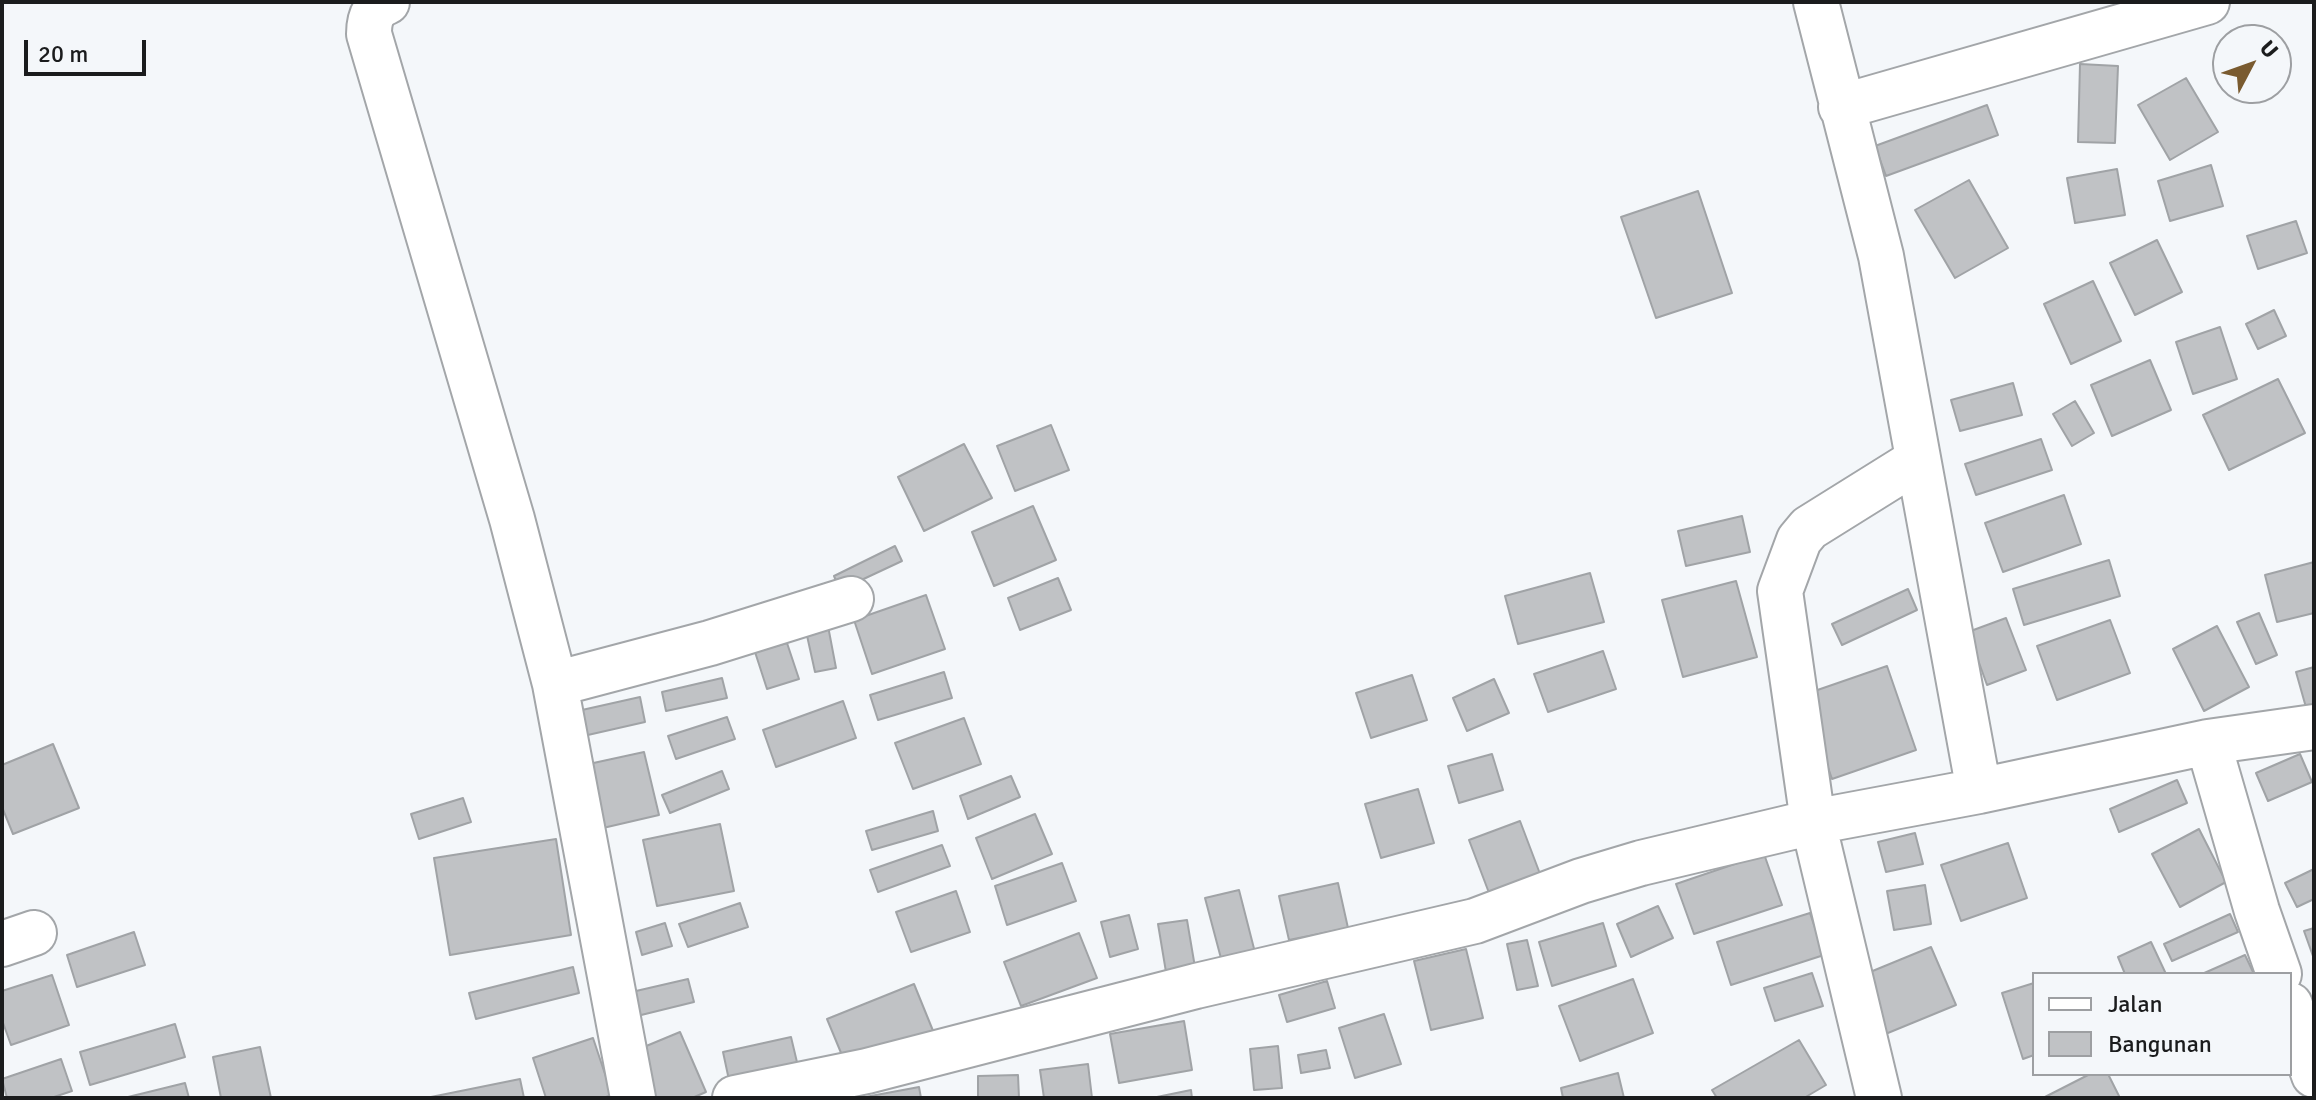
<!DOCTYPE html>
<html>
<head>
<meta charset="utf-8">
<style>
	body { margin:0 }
	#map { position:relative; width:2316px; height:1100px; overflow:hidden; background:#f4f7fa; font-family:Signika,sans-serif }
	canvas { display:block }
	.frame { position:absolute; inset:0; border:4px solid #1b1c1d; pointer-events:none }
	.legend { position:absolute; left:2032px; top:972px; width:260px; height:104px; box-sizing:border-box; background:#f4f7fa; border:2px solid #9d9fa2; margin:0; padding:10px 14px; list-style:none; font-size:24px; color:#1b1c1d }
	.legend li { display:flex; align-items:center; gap:16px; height:40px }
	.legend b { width:40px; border:2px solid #9d9fa2 }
	.north { position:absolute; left:2212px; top:24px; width:80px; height:80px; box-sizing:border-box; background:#f4f7fa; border:2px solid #9d9fa2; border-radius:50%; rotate:49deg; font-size:22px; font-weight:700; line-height:32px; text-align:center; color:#1b1c1d }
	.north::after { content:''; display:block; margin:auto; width:28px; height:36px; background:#7a5b30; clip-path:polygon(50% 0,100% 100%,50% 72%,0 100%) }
	.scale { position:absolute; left:24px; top:40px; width:122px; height:36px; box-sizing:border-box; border:4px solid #1b1c1d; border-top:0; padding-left:10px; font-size:24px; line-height:28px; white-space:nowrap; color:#1b1c1d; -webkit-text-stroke:6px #f4f7fa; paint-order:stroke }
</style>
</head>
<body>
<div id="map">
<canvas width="2316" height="1100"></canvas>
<div class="frame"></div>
<ul class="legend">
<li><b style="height:10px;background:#fff"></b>Jalan</li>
<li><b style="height:22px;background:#c0c2c5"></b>Bangunan</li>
</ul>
<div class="north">U</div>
<div class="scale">20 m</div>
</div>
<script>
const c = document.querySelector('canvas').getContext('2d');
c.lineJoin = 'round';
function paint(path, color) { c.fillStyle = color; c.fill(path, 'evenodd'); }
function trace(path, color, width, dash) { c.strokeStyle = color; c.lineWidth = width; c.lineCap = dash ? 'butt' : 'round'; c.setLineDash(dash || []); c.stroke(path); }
const building = new Path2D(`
	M2080,64L2118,66L2115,143L2078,142Z
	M2186,78L2218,132L2170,160L2138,105Z
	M1987,105L1998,135L1886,176L1875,146Z
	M2211,165L2223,206L2170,221L2158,181Z
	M2117,169L2125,215L2075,223L2067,178Z
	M1969,180L2008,248L1955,278L1915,210Z
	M1698,191L1732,293L1656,318L1621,217Z
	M2296,221L2307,253L2258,269L2247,236Z
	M2157,240L2182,292L2135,315L2110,263Z
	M2093,281L2121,341L2071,364L2044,304Z
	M2274,310L2286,336L2258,349L2246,324Z
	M2220,327L2237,379L2193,394L2176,342Z
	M2150,360L2171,410L2112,436L2091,385Z
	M2278,379L2305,433L2229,470L2203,415Z
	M2013,383L2022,415L1960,431L1951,400Z
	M2075,401L2094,433L2072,446L2053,414Z
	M1051,425L1069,470L1015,491L997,446Z
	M2041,439L2052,470L1976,495L1965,464Z
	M964,444L992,498L924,531L898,477Z
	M2064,495L2081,544L2003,572L1985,523Z
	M1033,506L1056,560L994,586L972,532Z
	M1742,516L1750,552L1686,566L1678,531Z
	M895,546L902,561L840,590L834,576Z
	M2109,560L2120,596L2024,625L2013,589Z
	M2314,562V613L2277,622L2265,575Z
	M1590,573L1604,622L1518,644L1505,596Z
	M1058,578L1071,610L1020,630L1008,598Z
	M1736,581L1757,657L1683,677L1662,600Z
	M1908,589L1917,610L1842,645L1832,624Z
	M926,595L945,649L872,674L854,620Z
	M2259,613L2277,655L2256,664L2237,622Z
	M2006,618L2026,670L1987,685L1968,632Z
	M2110,620L2130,673L2057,700L2037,646Z
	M828,626L836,668L815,672L806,631Z
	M2217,626L2249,687L2204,711L2173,649Z
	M787,643L799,679L767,689L755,652Z
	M1603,651L1616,689L1548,712L1534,674Z
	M1887,666L1916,750L1832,779L1803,695Z
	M2314,667V717L2309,718L2296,672Z
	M944,672L952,698L878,720L870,695Z
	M1412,675L1427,720L1371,738L1356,693Z
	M722,678L727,698L666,711L662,692Z
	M1494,679L1509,713L1467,731L1453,698Z
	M640,697L645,722L579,737L573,712Z
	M843,701L856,738L776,767L763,730Z
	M727,717L735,739L676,759L668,736Z
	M964,718L981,764L913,789L895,743Z
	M53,744L79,808L13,834L2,807V765Z
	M644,752L659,815L590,831L575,767Z
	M1492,754L1503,790L1459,803L1448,766Z
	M2300,754L2312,782L2268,801L2256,773Z
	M722,771L729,789L670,813L662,795Z
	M1011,776L1020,797L968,819L960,796Z
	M2177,780L2187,803L2119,832L2110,809Z
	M1418,789L1434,843L1381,858L1365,804Z
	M463,798L471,822L419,839L411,814Z
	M933,811L938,831L872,850L866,831Z
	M1035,814L1052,854L992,879L976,838Z
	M1520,821L1548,895L1497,914L1469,840Z
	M720,824L734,891L657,906L643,840Z
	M2199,829L2226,882L2180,907L2152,854Z
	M1915,833L1923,864L1886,872L1878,842Z
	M556,839L571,935L450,955L434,858Z
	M2008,843L2027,898L1961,921L1941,865Z
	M942,845L950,866L878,892L870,870Z
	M1764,854L1782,905L1694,934L1676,884Z
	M1062,863L1076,901L1007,925L995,886Z
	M2314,869V899L2297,907L2285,883Z
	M1338,883L1348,928L1289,940L1279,896Z
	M1925,885L1931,924L1894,930L1887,891Z
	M1239,890L1260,972L1227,981L1205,898Z
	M956,891L970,932L911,952L896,912Z
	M740,903L748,927L688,947L679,924Z
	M1658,906L1673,938L1631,957L1617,924Z
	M1810,913L1824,955L1731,985L1717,942Z
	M2230,914L2238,932L2172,961L2164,944Z
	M1129,915L1138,949L1110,957L1101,922Z
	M1187,920L1198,985L1169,990L1158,924Z
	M665,923L672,946L642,955L636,932Z
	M1603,923L1616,966L1552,986L1539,942Z
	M2314,928V959L2304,931Z
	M134,932L145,965L77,987L67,955Z
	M1079,933L1097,978L1021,1006L1004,962Z
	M1527,940L1538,986L1517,990L1507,944Z
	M2151,942L2166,974H2125L2118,957Z
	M1931,947L1956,1005L1883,1035L1858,977Z
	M1466,949L1483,1018L1431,1030L1414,961Z
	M2245,955L2254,974H2202Z
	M573,967L579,993L476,1019L469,993Z
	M1812,973L1823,1006L1775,1021L1764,988Z
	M52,975L69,1025L11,1045L2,1020V991Z
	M688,979L694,1002L629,1018L623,994Z
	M1633,979L1653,1033L1580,1061L1559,1006Z
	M1327,981L1335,1008L1287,1022L1279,995Z
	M2034,983V1055L2023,1059L2002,993Z
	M914,984L938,1043L851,1077L827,1019Z
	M1384,1014L1401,1064L1355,1078L1339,1028Z
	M1184,1021L1192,1070L1119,1083L1110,1034Z
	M175,1024L185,1057L90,1085L80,1052Z
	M680,1032L706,1092L692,1098H646L627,1054Z
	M791,1037L801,1079L732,1094L723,1052Z
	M593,1038L612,1095L603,1098H546L533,1058Z
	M1799,1040L1826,1085L1804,1098H1717L1712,1090Z
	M1278,1046L1282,1088L1254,1090L1250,1049Z
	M260,1047L271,1098H221L213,1057Z
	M1326,1050L1330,1068L1301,1073L1298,1055Z
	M61,1059L72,1091L51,1098H7L2,1079Z
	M1088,1064L1092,1098H1044L1040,1070Z
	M1618,1073L1624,1098H1563L1561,1088Z
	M2090,1074H2108L2120,1098H2043Z
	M1018,1075L1019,1098H978V1076Z
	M520,1079L524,1098H432L431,1097Z
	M185,1083L189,1098H124Z
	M919,1087L921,1098H860Z
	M1191,1090L1192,1098H1152Z`);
const street = new Path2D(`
	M387,2C372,8 369,19 369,34L512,519L555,684L633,1098
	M1816,2L1881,256L1979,791
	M1841,107L2207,2
	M555,684L710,643L851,599
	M2208,742L2257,911L2279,974
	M2,944L34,933
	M2290,1005L2314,1075
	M735,1098L867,1071L1196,986L1475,921L1581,881L1641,863L1813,822L1979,791L2208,742L2314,727
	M1879,1098L1813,822L1780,591L1799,540L1809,528L1918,460`);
paint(building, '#c0c2c5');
trace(building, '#a0a3a6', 2);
trace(street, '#a3a6a9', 48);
trace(street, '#fff', 44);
</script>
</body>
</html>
